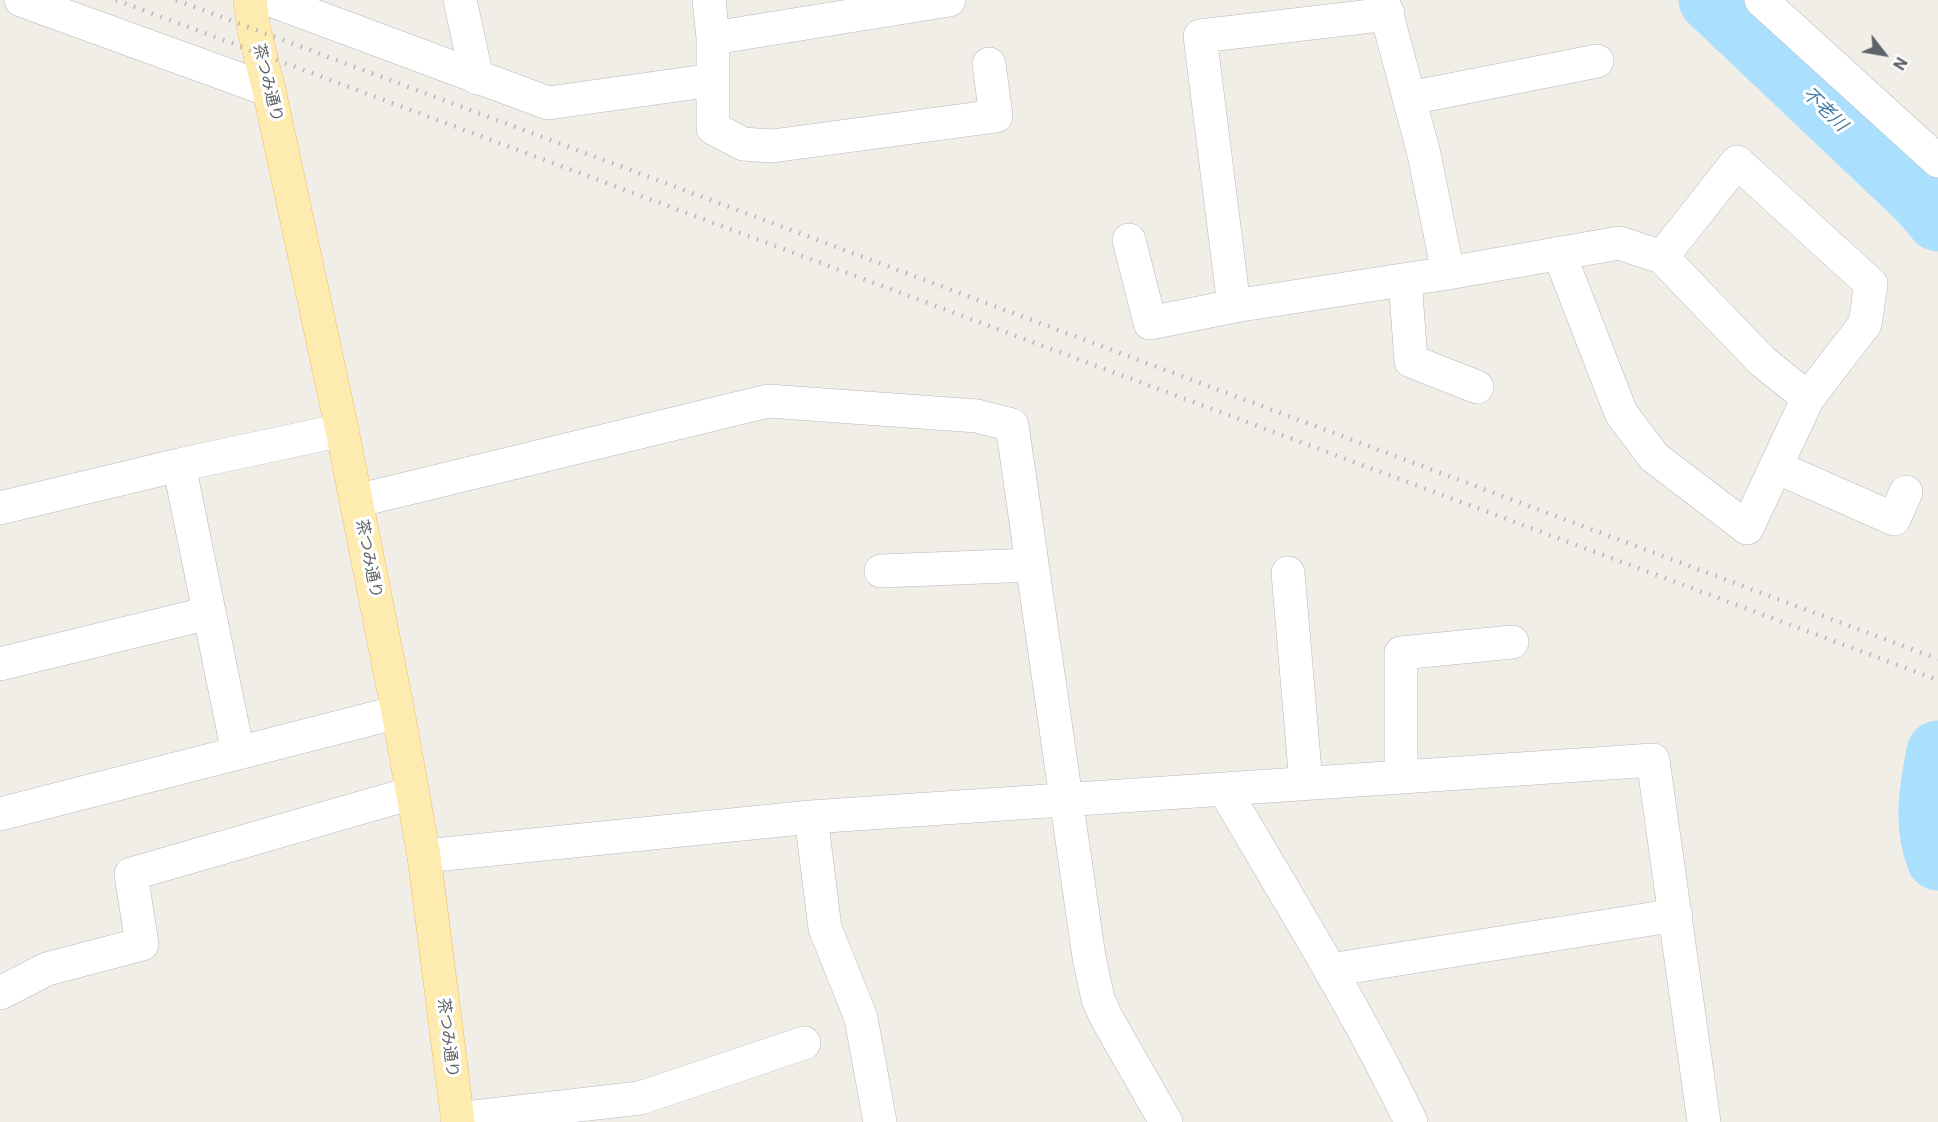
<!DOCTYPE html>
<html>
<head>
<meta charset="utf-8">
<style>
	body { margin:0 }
	#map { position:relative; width:1938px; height:1122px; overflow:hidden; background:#f0eee7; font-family:Roboto,sans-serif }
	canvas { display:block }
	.north { position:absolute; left:1854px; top:24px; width:60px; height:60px; -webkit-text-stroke:4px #fff; paint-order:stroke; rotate:121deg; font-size:16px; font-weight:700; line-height:24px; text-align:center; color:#5e6367 }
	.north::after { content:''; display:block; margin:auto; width:21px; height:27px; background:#5e6367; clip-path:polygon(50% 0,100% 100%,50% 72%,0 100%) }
</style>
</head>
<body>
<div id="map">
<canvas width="1938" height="1122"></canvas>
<div class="north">N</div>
</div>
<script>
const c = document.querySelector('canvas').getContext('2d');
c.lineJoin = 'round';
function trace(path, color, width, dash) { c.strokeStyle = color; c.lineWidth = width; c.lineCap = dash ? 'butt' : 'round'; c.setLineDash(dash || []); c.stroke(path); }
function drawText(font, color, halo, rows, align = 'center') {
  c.font = font + ' Roboto,"Noto Sans JP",sans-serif'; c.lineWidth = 6; c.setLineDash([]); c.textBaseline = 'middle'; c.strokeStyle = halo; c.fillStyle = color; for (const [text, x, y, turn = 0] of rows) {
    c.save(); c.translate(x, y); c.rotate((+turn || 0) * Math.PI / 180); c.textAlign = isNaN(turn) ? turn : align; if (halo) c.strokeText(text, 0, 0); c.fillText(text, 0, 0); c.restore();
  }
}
const river = new Path2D(`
	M1710,0L1920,199L1938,220
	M1938,752C1931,789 1924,823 1938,859`);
const minor = new Path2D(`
	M21,0L269,90
	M271,0L548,103L713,80
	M460,0L477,78
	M709,0L713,38V128L743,144L772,146L996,116L989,64
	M1383,0L1424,154L1448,273
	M1761,0L1938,161
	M713,38L949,0
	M1410,98L1597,61
	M1129,240L1150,323L1234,306L1448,273L1619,243L1662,257L1762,361L1808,398
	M1559,253L1621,413L1654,457L1747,528L1808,398L1865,324L1871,284L1737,162L1662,257
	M1405,280L1411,361L1477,387
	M1234,306L1200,36L1388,14
	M179,465L238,753
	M1776,467L1894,519L1906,492
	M356,501L768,401L977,416L1012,425L1089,957L1098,999L1106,1017L1166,1122
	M0,508L179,465L342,430
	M881,571L1032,565
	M1288,573L1306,783
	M0,664L209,613
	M1401,777V653L1512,642
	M1224,789C1288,899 1356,1007 1411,1122
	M0,814L398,712
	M811,817L825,928L861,1018L880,1122
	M424,856L811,817L1653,760L1704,1122
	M1330,970L1676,915
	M0,993L47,969L142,944L131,874L412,793
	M457,1119L640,1098L804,1043`);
const major = new Path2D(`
	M250,0L254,30L269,90L342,430L398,712L424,856L458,1122`);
const rail = new Path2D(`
	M116,0L1938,680
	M176,0L1938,659`);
const streetNames = [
	["茶つみ通り",267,83,76],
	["茶つみ通り",368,559,79],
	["茶つみ通り",447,1038,83]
];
const waterNames = [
	["不老川",1824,110,44]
];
trace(river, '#aadffe', 63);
trace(minor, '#b4b8bb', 34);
trace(major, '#efbd61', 34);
trace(minor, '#fff', 33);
trace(major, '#feebaf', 33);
trace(rail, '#b5b6b7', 4.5, [1.5, 8]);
drawText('16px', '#5e6367', '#fff', streetNames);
drawText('italic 18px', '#427ba8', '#fff', waterNames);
</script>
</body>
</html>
